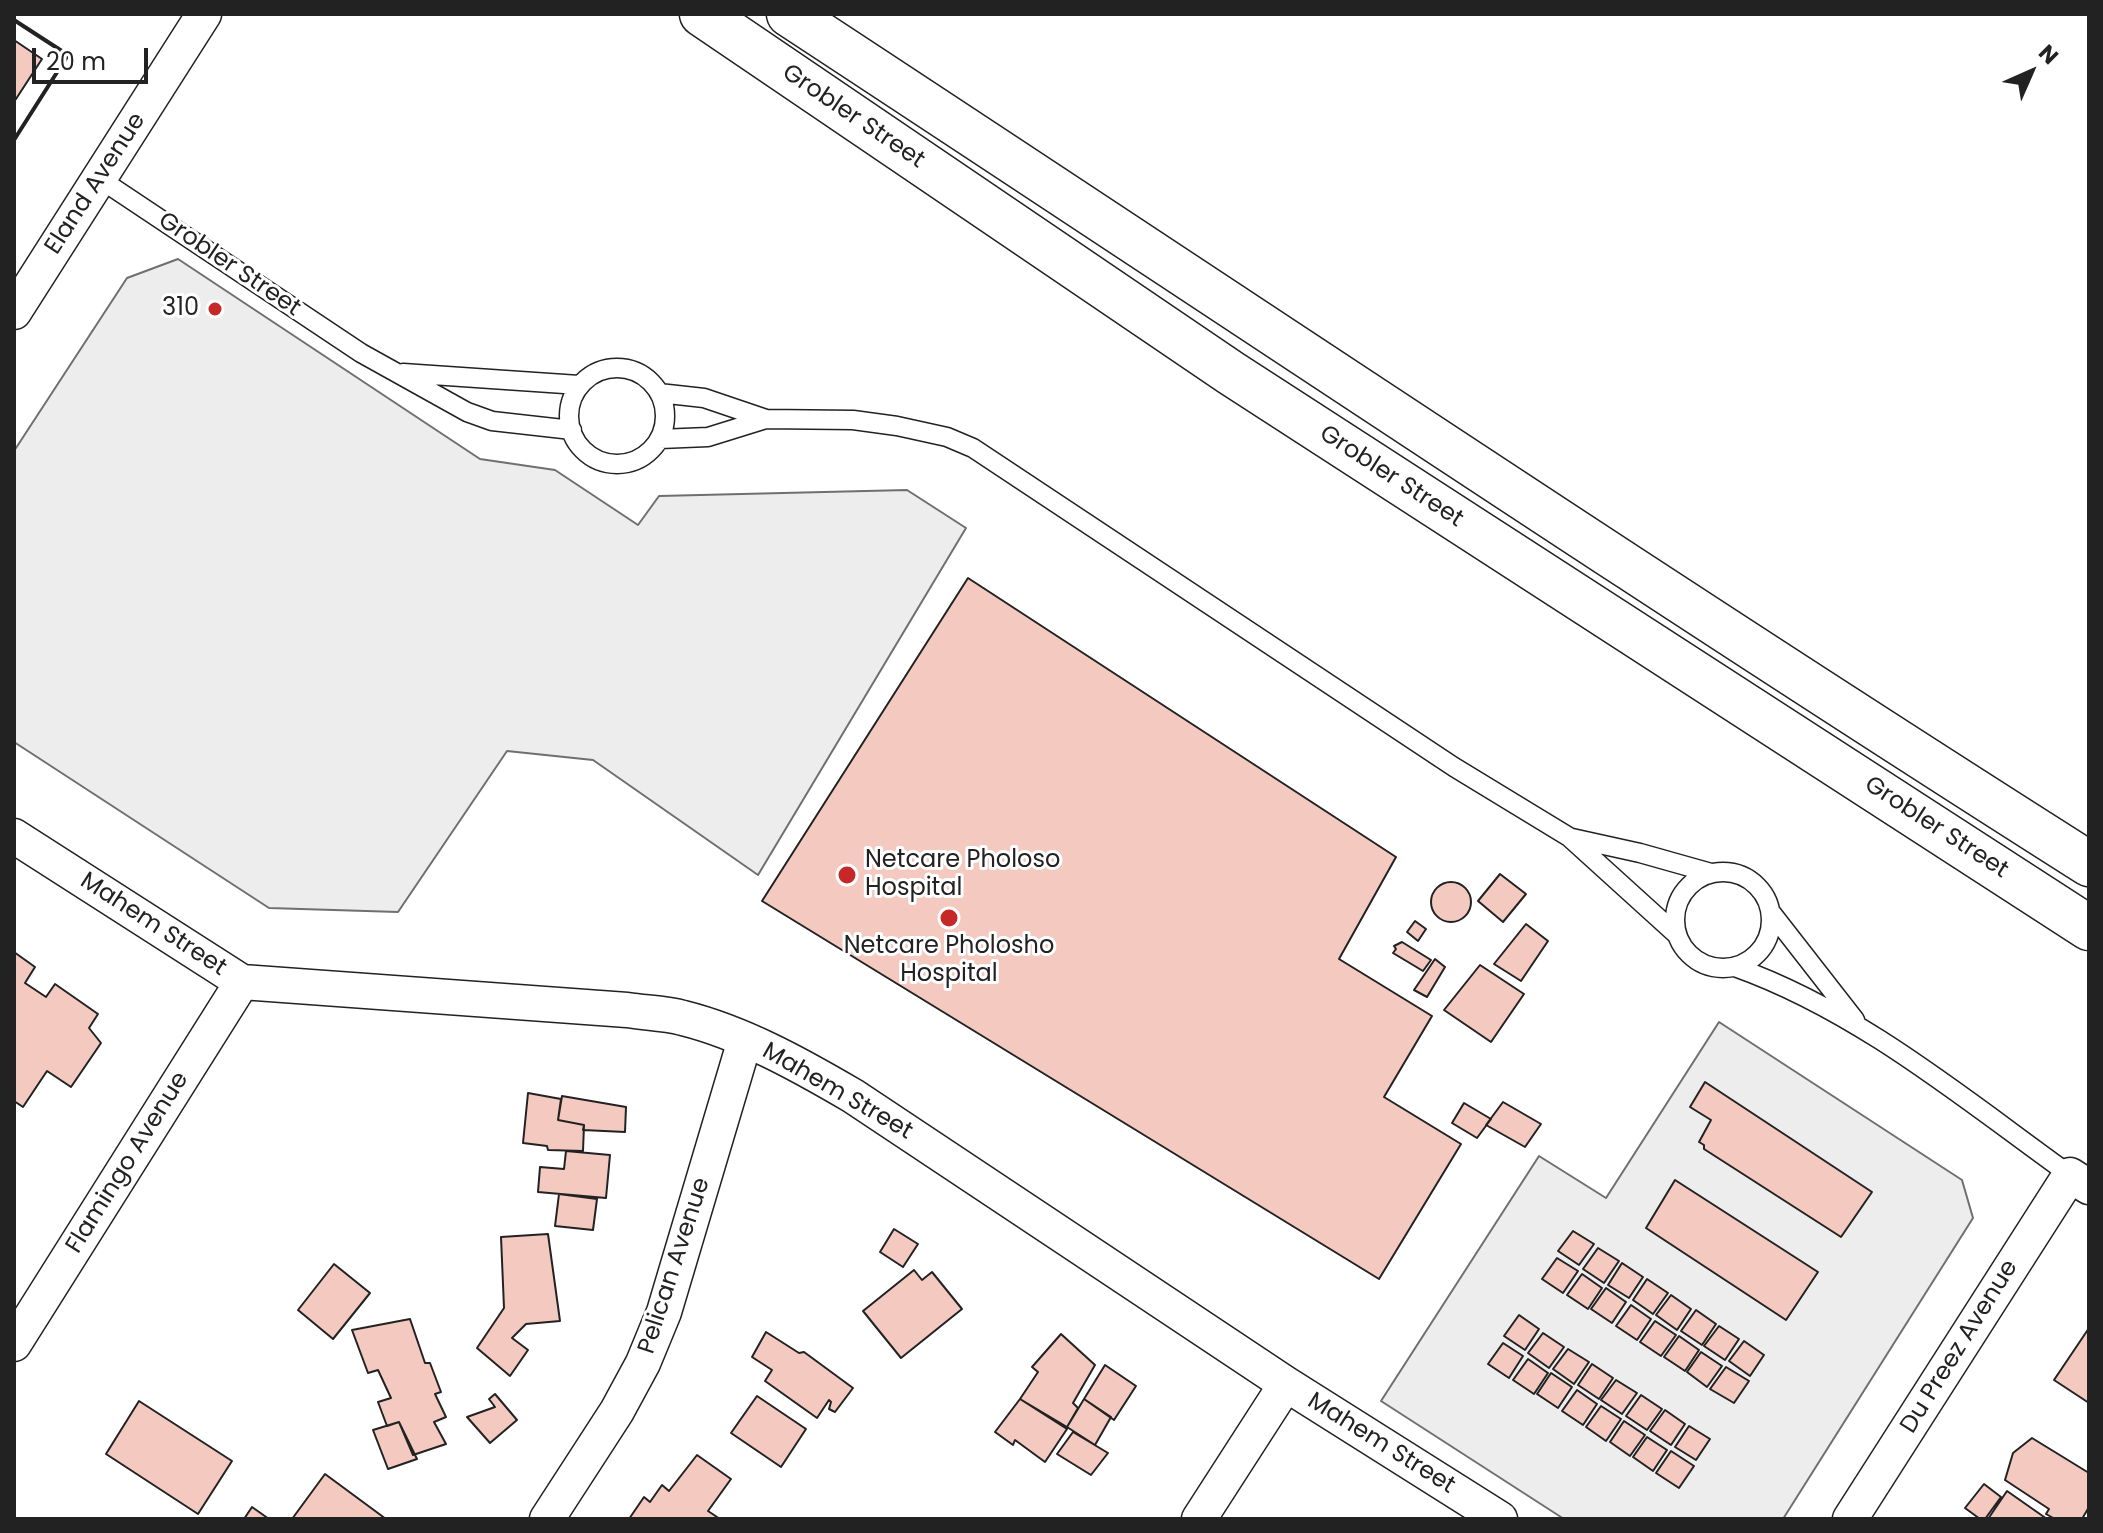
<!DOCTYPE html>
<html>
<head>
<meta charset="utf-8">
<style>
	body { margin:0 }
	#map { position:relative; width:2103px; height:1533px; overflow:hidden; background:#fff; font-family:Poppins,sans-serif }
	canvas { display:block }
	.frame { position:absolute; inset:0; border:16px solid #222; pointer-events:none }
	.north { position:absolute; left:1991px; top:32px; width:80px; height:80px; -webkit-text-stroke:6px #fff; paint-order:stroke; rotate:45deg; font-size:22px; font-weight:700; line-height:32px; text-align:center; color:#222 }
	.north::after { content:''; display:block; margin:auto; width:28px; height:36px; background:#222; clip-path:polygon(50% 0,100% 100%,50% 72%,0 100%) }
	.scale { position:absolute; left:32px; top:48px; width:116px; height:36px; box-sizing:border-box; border:4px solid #222; border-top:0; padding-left:10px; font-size:24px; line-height:28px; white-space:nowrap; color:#222; -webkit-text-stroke:6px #fff; paint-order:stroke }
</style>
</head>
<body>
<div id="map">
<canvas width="2103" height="1533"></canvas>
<div class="frame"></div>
<div class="north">N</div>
<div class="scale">20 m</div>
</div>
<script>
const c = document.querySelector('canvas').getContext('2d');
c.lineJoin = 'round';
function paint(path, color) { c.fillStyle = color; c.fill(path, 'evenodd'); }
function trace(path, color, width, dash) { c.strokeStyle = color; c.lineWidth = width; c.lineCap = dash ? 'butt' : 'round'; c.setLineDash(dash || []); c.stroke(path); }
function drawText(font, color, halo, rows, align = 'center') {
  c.font = font + ' Poppins,sans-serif'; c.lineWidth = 6; c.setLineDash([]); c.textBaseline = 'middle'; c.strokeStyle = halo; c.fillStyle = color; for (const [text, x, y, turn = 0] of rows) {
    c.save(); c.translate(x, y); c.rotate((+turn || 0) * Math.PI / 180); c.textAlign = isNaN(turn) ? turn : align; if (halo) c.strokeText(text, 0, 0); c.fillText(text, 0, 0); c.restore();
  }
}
const parking = new Path2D(`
	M178,259L480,459L555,470L638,525L659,496L907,490L966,528L758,875L593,760L507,751L398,912L269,908L14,742V451L127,278Z
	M1719,1022L1962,1180L1973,1218L1783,1519H1564L1381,1401L1539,1156L1606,1198Z`);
const building = new Path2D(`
	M14,40L42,59L14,102Z
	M968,578L1396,857L1339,959L1432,1016L1384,1097L1461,1144L1379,1279L762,901Z
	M1500,874L1526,894L1503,922L1478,901Z
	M1431 902a20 20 0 1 1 40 0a20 20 0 1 1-40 0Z
	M1415,921L1426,929L1418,941L1407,932Z
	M1526,924L1548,941L1521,981L1494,964Z
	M1402,942L1431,960L1423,971L1393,953L1396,949L1394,946Z
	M14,952L35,967L25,983L46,997L55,984L98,1014L89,1028L101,1043L71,1087L47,1071L23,1107L14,1101Z
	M1435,959L1445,967L1427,997L1414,990Z
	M1480,965L1524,994L1491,1042L1444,1010Z
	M1705,1082L1872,1192L1841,1237L1704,1149V1145L1699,1142L1711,1120L1690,1107Z
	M528,1093L561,1099L558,1120L584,1125L583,1151L548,1150L547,1146L523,1143Z
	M562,1096L626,1107L625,1132L583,1130L584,1125L558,1120Z
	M1503,1102L1541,1124L1525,1147L1486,1125Z
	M1464,1103L1491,1119L1477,1138L1452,1123Z
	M566,1151L610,1155L606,1198L538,1192L540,1167L564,1169Z
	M1675,1180L1818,1272L1786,1320L1646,1228Z
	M559,1194L597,1199L593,1230L555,1226Z
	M894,1229L918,1244L903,1267L880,1252Z
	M1573,1231L1594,1244L1579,1265L1558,1251Z
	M548,1234L560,1321L526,1324L512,1338L528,1350L510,1376L477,1348L504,1308L501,1237Z
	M1598,1248L1619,1261L1604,1283L1583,1269Z
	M1557,1258L1578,1271L1563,1293L1542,1279Z
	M1622,1263L1643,1277L1629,1298L1608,1285Z
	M334,1264L370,1293L333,1339L298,1310Z
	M914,1270L922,1280L932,1272L962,1309L901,1358L863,1311Z
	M1582,1274L1602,1288L1588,1309L1567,1295Z
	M1647,1279L1668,1293L1653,1314L1633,1300Z
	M1606,1288L1626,1302L1612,1323L1591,1309Z
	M1671,1295L1691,1309L1677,1330L1656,1315Z
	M1631,1305L1651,1319L1637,1340L1616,1326Z
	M1696,1310L1716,1324L1702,1345L1681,1331Z
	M1519,1315L1539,1329L1525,1350L1504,1336Z
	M410,1319L425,1363H430L441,1392L435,1394L446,1417L434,1422L446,1444L413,1455L399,1422L387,1426L378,1402L391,1398L378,1370L368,1373L352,1330Z
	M1655,1321L1676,1335L1661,1356L1640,1342Z
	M1719,1326L1739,1339L1725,1360L1704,1346Z
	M2089,1328V1403L2054,1380Z
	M766,1332L799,1353L804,1352L853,1388L835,1412L829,1409L831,1402L829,1400L817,1418L765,1381L772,1370L752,1357Z
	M1543,1333L1564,1347L1549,1368L1528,1353Z
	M1061,1334L1095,1365L1073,1403L1078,1408L1067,1427L1020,1399L1038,1372L1032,1367Z
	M1679,1336L1699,1350L1685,1371L1664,1357Z
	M1744,1341L1764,1355L1750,1376L1729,1361Z
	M1503,1343L1523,1356L1509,1378L1488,1364Z
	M1568,1349L1589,1362L1574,1384L1553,1369Z
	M1701,1352L1722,1366L1707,1387L1687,1372Z
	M1528,1359L1548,1373L1534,1394L1513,1380Z
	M1592,1364L1613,1378L1599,1399L1578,1385Z
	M1105,1365L1136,1386L1114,1420L1084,1399Z
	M1726,1367L1749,1381L1734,1403L1710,1389Z
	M1551,1373L1572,1387L1558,1408L1537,1394Z
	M1616,1380L1637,1393L1622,1414L1601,1400Z
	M1577,1390L1597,1404L1583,1425L1562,1411Z
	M495,1394L517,1420L490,1443L467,1417L495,1407L489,1399Z
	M1641,1395L1662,1409L1647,1430L1626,1416Z
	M757,1396L806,1429L781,1467L731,1433Z
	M1020,1399L1067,1429L1045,1462L1015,1440L1013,1445L995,1432Z
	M1084,1399L1111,1417L1095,1445L1067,1427Z
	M139,1401L232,1461L198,1514L106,1454Z
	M1601,1406L1621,1419L1606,1441L1586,1427Z
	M1665,1410L1685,1424L1671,1445L1650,1431Z
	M1624,1421L1645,1435L1630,1456L1610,1442Z
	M399,1422L417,1459L388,1469L373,1430Z
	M1689,1426L1710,1439L1696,1460L1675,1447Z
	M1073,1432L1108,1453L1091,1475L1057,1454Z
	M1647,1437L1667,1450L1653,1471L1633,1457Z
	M2032,1438L2089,1473V1507L2082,1519H2055L2046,1514L2049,1509L2005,1480L2013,1453Z
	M1671,1451L1694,1466L1679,1488L1656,1473Z
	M697,1455L731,1479L708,1511L720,1519H629L644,1497L650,1502L662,1485L669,1491Z
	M325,1474L386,1519H292Z
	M1984,1484L2001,1497L1985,1519H1980L1965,1508Z
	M2007,1491L2047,1519H1988Z
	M252,1507L269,1519H244Z`);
const service = new Path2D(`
	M100,179L361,353L467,412L492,421L572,430
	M569 416a48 48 0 1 1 96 0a48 48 0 1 1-96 0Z
	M403,373L579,385
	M659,393L704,398L766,419L853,420L897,426L947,437L973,448L1454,767L1569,837L1676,934
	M660,439L708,437L766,419
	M1572,838L1640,853L1711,873
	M1675 920a48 48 0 1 1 96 0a48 48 0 1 1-96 0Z
	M1770,911L1855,1020
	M1735,967C1859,1011 1964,1099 2070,1175`);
const minor = new Path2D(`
	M14,312L204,14
	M14,836L242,982L627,1010C646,1013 665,1013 683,1018C743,1033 800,1065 853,1096L1286,1384L1500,1519
	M14,1344L242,982
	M547,1519L617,1411L643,1363L664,1312L745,1040
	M1199,1519L1286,1384
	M1850,1519L2070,1175L2089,1187`);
const primary = new Path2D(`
	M702,14L1231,373L2089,928
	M789,14C1222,298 1652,587 2089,864`);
const wall = new Path2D(`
	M14,20L68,55L14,140`);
const markers = [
	[215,309,8,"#c62828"],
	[847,875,10,"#c62828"],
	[949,918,10,"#c62828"]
];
const streetNames = [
	["Grobler Street",853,117,34],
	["Eland Avenue",96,184,-57],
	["Grobler Street",229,265,34],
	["Grobler Street",1391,477,33],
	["Grobler Street",1936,828,33],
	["Mahem Street",153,925,33],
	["Mahem Street",837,1092,30],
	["Flamingo Avenue",128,1163,-58],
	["Pelican Avenue",675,1266,-72],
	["Du Preez Avenue",1960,1347,-58],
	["Mahem Street",1381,1444,32]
];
const poiNames = [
	["310",199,309],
	["Netcare Pholoso",865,861,"left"],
	["Hospital",865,889,"left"],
	["Netcare Pholosho",949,947,"center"],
	["Hospital",949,975,"center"]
];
paint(parking, '#ededed');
trace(parking, '#6f6f6f', 2);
paint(building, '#f3c9c0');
trace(building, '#222', 2);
trace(service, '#222', 21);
trace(minor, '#222', 37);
trace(primary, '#222', 47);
trace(service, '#fff', 18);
trace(minor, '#fff', 34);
trace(primary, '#fff', 44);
trace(wall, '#222', 4);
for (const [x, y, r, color] of markers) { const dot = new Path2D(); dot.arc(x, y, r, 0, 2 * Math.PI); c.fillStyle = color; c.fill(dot); trace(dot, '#fff', 3); }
drawText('24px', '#222', '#fff', streetNames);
drawText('24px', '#222', '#fff', poiNames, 'right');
</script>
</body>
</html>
